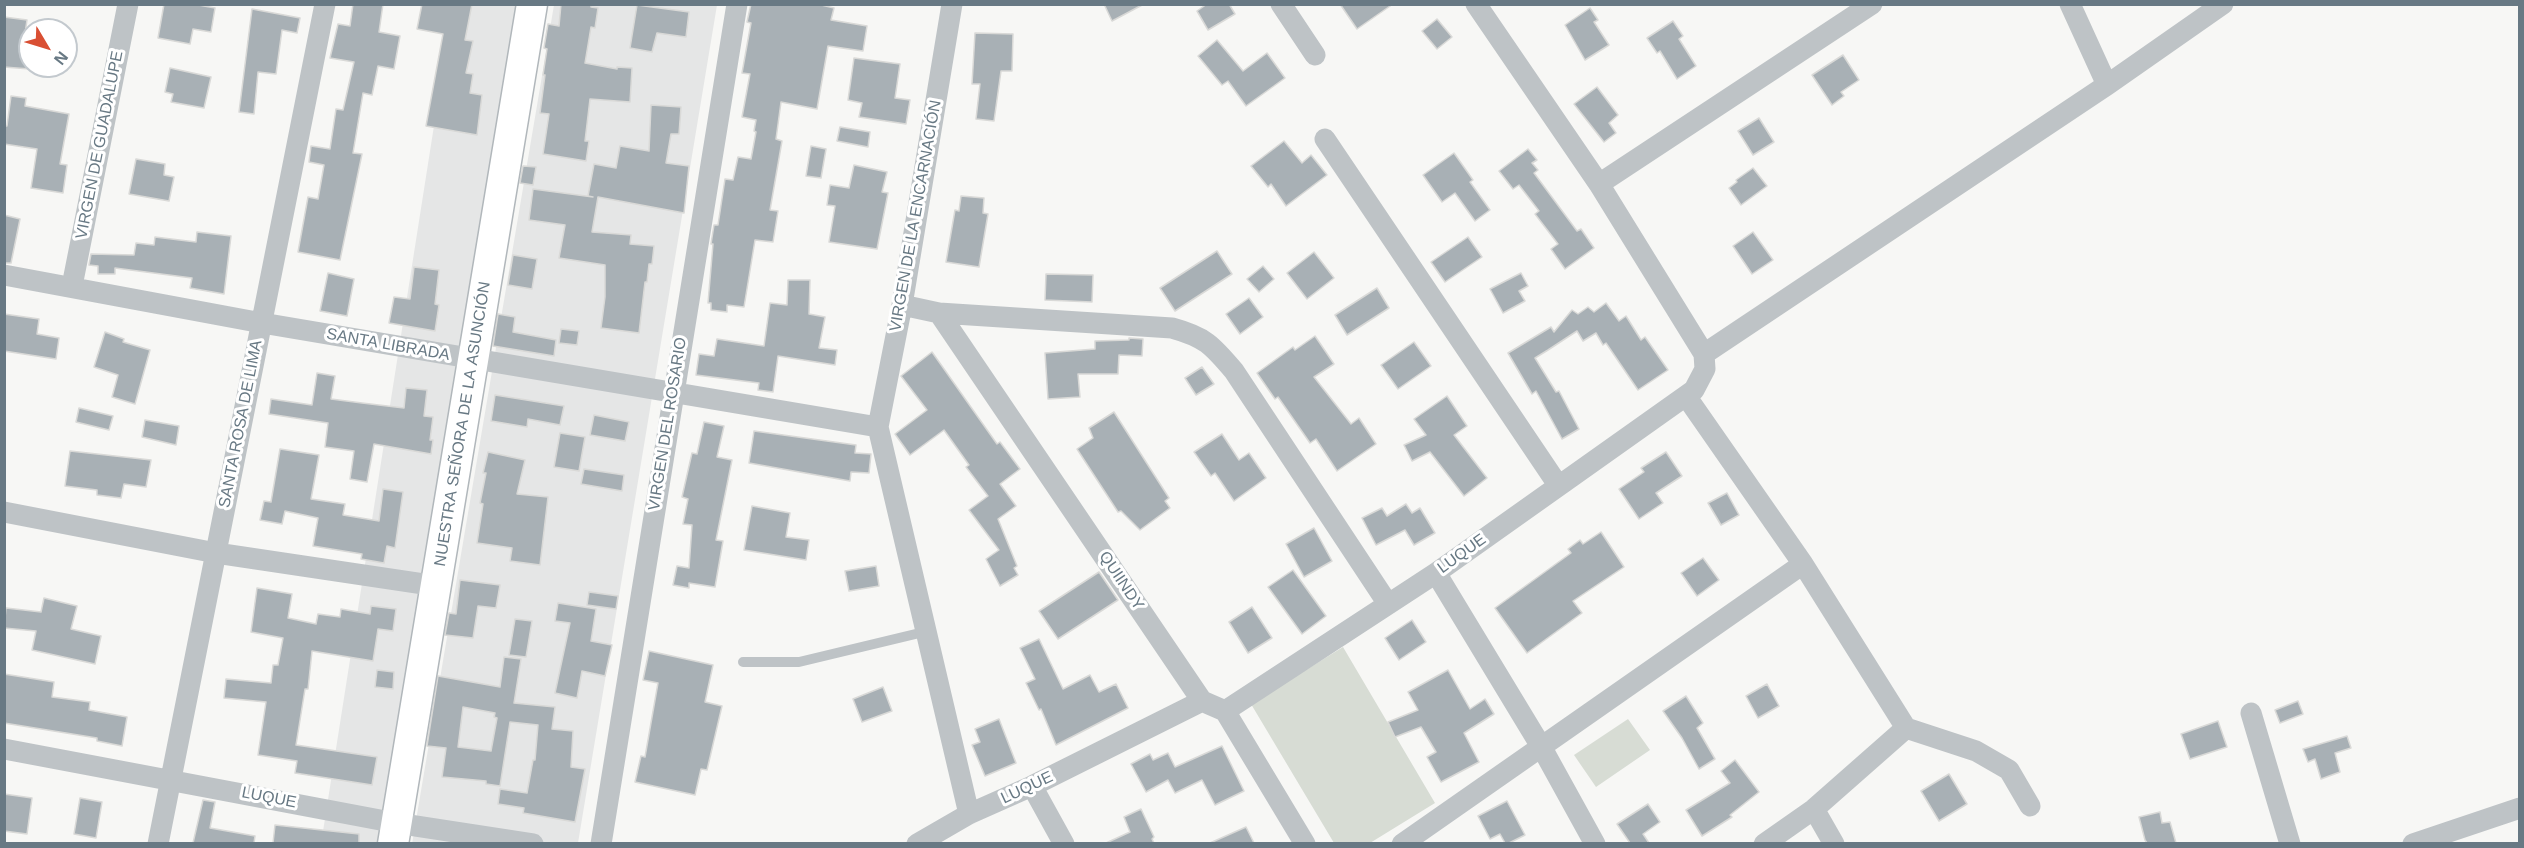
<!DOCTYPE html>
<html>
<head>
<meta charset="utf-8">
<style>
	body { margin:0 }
	#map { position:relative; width:2524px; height:848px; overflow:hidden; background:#f7f7f5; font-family:Arial,sans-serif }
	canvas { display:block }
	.frame { position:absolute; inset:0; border:6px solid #687984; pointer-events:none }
	.north { position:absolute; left:18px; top:18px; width:60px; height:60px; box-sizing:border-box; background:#fff; border:2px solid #c3c9ce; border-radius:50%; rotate:128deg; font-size:16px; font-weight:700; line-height:24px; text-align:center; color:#687984 }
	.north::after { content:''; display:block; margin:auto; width:21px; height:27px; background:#d94f33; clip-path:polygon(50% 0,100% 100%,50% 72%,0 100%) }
</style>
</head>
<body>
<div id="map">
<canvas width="2524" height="848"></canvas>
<div class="frame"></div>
<div class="north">N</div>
</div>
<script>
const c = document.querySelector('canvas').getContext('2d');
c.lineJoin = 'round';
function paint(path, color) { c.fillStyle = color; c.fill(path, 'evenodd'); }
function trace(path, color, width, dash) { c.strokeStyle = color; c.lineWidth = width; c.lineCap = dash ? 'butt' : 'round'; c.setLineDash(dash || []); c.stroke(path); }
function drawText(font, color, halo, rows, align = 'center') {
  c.font = font + ' Arial,sans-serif'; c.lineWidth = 6; c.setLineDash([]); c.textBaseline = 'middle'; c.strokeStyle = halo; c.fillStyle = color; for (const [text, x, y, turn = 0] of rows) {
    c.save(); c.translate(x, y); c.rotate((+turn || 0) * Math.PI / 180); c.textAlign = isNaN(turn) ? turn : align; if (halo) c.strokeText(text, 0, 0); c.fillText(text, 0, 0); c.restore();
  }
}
const built = new Path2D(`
	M453,5H518L385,843L321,844Z
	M554,5H717L578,843L412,844Z`);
const green = new Path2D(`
	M1343,647L1435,803L1370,843H1334L1251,704Z
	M1628,719L1650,750L1596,787L1574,755Z`);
const building = new Path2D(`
	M164,4H193L215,8L211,32L193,29L190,44L158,38Z
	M353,4H383L379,32L400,36L394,69L378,66L372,95L363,93L353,153L362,154L340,260L298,252L308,197L318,199L324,165L309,162L311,146L330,149L336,109L343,110L354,62L330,58L338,24L350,26Z
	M422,4H472L465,40L473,41L466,73L473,74L470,93L482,95L477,135L426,126L443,34L417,29Z
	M561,4H591V7L598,8L595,28L591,27L585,63L617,69V67L632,68L630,102L590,99L585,141H589L586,161L543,154L549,114L540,113L545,75H543L547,49L544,48L548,24L559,26Z
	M751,4H817L834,8L831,20L867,26L863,51L828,46L817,109L781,102L776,139L782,141L770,210L778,211L773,242L755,240L744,307L727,305V312L711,310V303H708L713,244H711L714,225H718L725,179L733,180L738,157L751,159L756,132L754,131L756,120L742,117L750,74L742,73L751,23L747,22Z
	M1104,4H1144L1112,21Z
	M1207,4H1229L1235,14L1208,30L1197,11Z
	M1340,4H1393L1357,29Z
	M637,5L689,12L686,37L657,33L652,52L630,48Z
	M1590,8L1598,20L1594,22L1609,45L1585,60L1565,25Z
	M252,9L300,18L297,33L282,30L276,74L258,72L254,114L239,112Z
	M4,17L27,20L24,40L30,41V69L4,67Z
	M1437,19L1452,37L1437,49L1422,31Z
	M1673,21L1683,36L1679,39L1696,66L1677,79L1660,51L1657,53L1647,38Z
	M975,33L1013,34L1012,71H1001L994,121L976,119L980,84H972Z
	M1217,40L1243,71L1267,53L1285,78L1246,106L1228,81L1222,85L1198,56Z
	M1843,55L1859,80L1841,92L1844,96L1832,105L1812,75Z
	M854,58L900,64L895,98L910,100L906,124L859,117L862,103L848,100Z
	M170,68L211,77L204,108L171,102L173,94L165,92Z
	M1597,87L1618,115L1609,123L1616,133L1604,142L1574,104Z
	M11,96L26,98L25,106L69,114L60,164L67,165L63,193L31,188L37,149L4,144V126H7Z
	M651,105L681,107L679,134H671L666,163L689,166L684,213L598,197L592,232L631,235L630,244L654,246L652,264H649L647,282H645L639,333L601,328L605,297V265L559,258L565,225L529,220L533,189L593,197L588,196L594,164L616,168L620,146L649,151Z
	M1759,118L1774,142L1753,155L1738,131Z
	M840,127L870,132L868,147L837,141Z
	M1284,141L1302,163L1311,155L1327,175L1286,206L1271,184L1268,187L1251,166Z
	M811,146L826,149L821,178L806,176Z
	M1528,149L1537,160L1532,163L1538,170L1534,173L1577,231L1581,229L1594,248L1565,269L1551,249L1558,244L1535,214L1539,211L1519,185L1513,189L1499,171Z
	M1454,153L1473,180L1470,182L1490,210L1475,221L1455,193L1442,202L1423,175Z
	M136,159L165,164L164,175L174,177L169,201L129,194Z
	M854,165L887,172L882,192L888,193L877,249L829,242L835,206L827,205L830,185L849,188Z
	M523,166L536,167L533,185L520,183Z
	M1753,168L1767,186L1741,205L1729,188L1737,182L1736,180Z
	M961,196L984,198L983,213L988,214L979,267L946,262L955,210L959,211Z
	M4,215L20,219L11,263H4Z
	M197,232L231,236L224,294L190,288L192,278L115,268V274H98V266L89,265L91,254L134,255L136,243L154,245L155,237L196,242Z
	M1753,232L1773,260L1752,274L1733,246Z
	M1468,237L1482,257L1445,282L1431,262Z
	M1217,251L1232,274L1175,311L1160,288Z
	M1314,252L1334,278L1307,299L1287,273Z
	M513,255L537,259L532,289L508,285Z
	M1263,266L1274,279L1259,292L1247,279Z
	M414,267L439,270L435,304L439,305L435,331L389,323L394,297L410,299Z
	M328,273L354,279L347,316L320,311Z
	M1521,273L1528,286L1519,291L1525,301L1503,313L1490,289Z
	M1046,274L1093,275L1092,302L1045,300Z
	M788,280H810L809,314L825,317L819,348L837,350L835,365L778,356L773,392L758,390L759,383L696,375L699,354L714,356L717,339L764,346L770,303L787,305Z
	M1377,288L1389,308L1347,335L1335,315Z
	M1249,298L1263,317L1240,334L1226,314Z
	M1606,303L1619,321L1626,316L1641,340L1645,337L1668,370L1638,390L1606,343L1603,345L1596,333L1583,341L1577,331L1548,350L1535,358L1556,392L1559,391L1579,429L1562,439L1536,391L1532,394L1508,353L1551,327L1554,332L1572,310L1578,314L1588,307L1594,312Z
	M4,314L39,319L37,334L59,338L56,359L4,351Z
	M498,314L515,317L513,332L556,340L554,356L493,346Z
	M561,329L579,331L577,345L559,343Z
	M105,332L124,339L123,342L150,350L135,404L112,397L118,375L94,367Z
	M1315,336L1334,364L1314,377L1351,424L1359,418L1376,444L1337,471L1316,439L1310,443L1278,397L1275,399L1257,373L1293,347L1295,350Z
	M1129,338L1143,339L1142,356L1119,355L1118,374H1078L1080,397L1048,399L1045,353L1095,349V341L1129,340Z
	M1414,342L1431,366L1398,389L1381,365Z
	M932,352L997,444L1000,442L1020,469L1000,484L1016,506L998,519L1017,566L1014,568L1018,575L1000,586L986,559L999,550L969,510L988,496L966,467L969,465L944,430L910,455L895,434L927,410L901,376Z
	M1202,367L1214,384L1196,395L1185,378Z
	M317,373L335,376L331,399L362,403L404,408L406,388L427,390L424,416L433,417L430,440H433L431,454L374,444L367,482L350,479L354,451L325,447L328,423L269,414L271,399L312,405Z
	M495,395L564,406L560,425L528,419L527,427L491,421Z
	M1447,396L1467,426L1454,435L1487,478L1464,496L1430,452L1412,461L1404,445L1426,435L1414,419Z
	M79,408L113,416L109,430L76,422Z
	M1114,412L1169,498L1165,501L1170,508L1140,530L1121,511L1118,512L1077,449L1093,438L1089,428Z
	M594,415L629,422L625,441L590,435Z
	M145,420L179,426L176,445L142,437Z
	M704,422L724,426L717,457L732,460L716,540L723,541L715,587L689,583V588L673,585L677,566L689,568L692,525L683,524L688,499L682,497L692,453L697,454Z
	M754,431L856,445L855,453L871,454L869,473L851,472L850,481L749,463Z
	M560,433L585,437L579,471L554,467Z
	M1222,434L1239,460L1249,453L1266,478L1234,501L1215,473L1211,476L1194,452Z
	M280,449L319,455L311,499L345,504L343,515L379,521L383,489L403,492L395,548L387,546L384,563L361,559L362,554L313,546L318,518L285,511L282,524L260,520L264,501L271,502Z
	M70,451L151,460L146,487L124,484L121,498L97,495V490L65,486Z
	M488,452L525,460L517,494L548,497L540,565L510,561L512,548L477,543L483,504L480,503L486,473H483Z
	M1666,452L1682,476L1656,493L1663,503L1639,519L1619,489L1644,472L1641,468Z
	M584,469L624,475L622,491L581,484Z
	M1727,493L1739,515L1721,525L1708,503Z
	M1406,504L1412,513L1420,508L1435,533L1414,545L1405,530L1376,545L1362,518L1382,508L1387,516Z
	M752,506L790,513L786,537L809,540L806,560L744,550Z
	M1314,528L1332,561L1304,577L1286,544Z
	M1601,532L1624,567L1573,601L1582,613L1527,653L1495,608L1571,553L1568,549L1580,540L1583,544Z
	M1703,558L1719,580L1697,596L1681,573Z
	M876,566L879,586L849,591L845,571Z
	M1293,570L1326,616L1302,634L1268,587Z
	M1099,572L1118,600L1058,639L1039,611Z
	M460,580L500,585L496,608L478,606L473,638L445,635L449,613L456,614Z
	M257,588L292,594L288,618L316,624L318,614L340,617L341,609L370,614L371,606L396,609L393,631L378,629L373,661L312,651L308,689H305L296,745L377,757L372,785L295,773L297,761L258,755L266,702L224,698L226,679L271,683L273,665H278L283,638L251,632Z
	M589,592L618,596L616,609L587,605Z
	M44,598L77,606L71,629L101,636L95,664L32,650L36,631L4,628L6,608L41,612Z
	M558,603L596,609L591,641L612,645L605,676L582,671L577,698L555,693L570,623L555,621Z
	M1252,607L1272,638L1248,653L1229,622Z
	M515,619L532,621L526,657L509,655Z
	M1412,620L1426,642L1399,660L1385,638Z
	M1039,639L1063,689L1090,675L1099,692L1116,684L1128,708L1056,745L1041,709L1039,710L1026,683L1035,679L1020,648Z
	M649,651L713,665L705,702L722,706L707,770L701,769L695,795L635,782L641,756L645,757L658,683L643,680Z
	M504,657L521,659L514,703L555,707L552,729L573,731L571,767L585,769L575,822L523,813L524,808L498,804L500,789L527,793L533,760H535L538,725L510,722L500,786L486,784V781L442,777L446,748L427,746L438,676L500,687ZM463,707L495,713L494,717L497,718L491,751L458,747Z
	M377,670L394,672L393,689L375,687Z
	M1448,670L1470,709L1485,699L1494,714L1464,733L1479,762L1441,782L1427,757L1436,752L1421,727L1395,737L1388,722L1418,710L1408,692Z
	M4,674L54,682L52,697L90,702L89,710L127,717L122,746L97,741V738L4,723Z
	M1767,684L1779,706L1758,718L1746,696Z
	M883,687L892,711L862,722L853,699Z
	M1686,696L1703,723L1697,728L1715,759L1699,769L1682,738L1663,711Z
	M2298,701L2303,714L2280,723L2275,710Z
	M999,719L1016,763L985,776L972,745L980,742L975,729Z
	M2218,721L2227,747L2190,759L2181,734Z
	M2347,736L2351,748L2335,753L2340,772L2321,779L2315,759L2308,762L2303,749Z
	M1222,746L1244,791L1215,805L1202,780L1175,793L1168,780L1146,792L1131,764L1150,754L1153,760L1168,753L1175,767Z
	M1735,760L1759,792L1730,815L1732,817L1702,836L1686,810L1730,783L1721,771Z
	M1949,774L1967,804L1939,821L1921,791Z
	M4,794L32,798L27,834L4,831Z
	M80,798L102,802L96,838L74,834Z
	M203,800L215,802L210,828L255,836L254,843H193Z
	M1507,801L1525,835L1509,843H1505L1500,834L1490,839L1478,816Z
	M1648,804L1660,822L1643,834L1649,843H1630L1617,824Z
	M1141,809L1154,837L1152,839L1154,843H1106L1130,832L1124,817Z
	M2160,812L2162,823L2170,822L2176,843H2147L2145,840L2139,817Z
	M275,825L359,834V843H273Z
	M1246,827L1254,843H1210Z`);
const lane = new Path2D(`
	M743,662H799L928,631`);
const street = new Path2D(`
	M952,4L902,305L878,427L969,814
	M1281,4L1315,55
	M1476,4L1599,184L1704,354
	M2070,4L2107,85
	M1325,139L1558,485
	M1599,184L1872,4
	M4,275L262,323L878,427
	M72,286L128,4
	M902,305L939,313L1172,328C1205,337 1212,345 1234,371L1388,604
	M939,313L1202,701L1225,711L1305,844
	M1686,396L1803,564L1906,728L1976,751L2009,770L2030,806
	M4,512L216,553L437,586
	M1436,573L1542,748L1595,844
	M1225,711L1436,573L1694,390L1705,369L1704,354L2107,85L2223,4
	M2251,713L2290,844
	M4,749L396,823L533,844
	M1032,786L1064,844
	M1814,809L1834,844
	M158,844L325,4
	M601,844L737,4
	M917,844L969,814L1032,786L1202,701
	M1402,844L1803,564
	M1764,844L1814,809L1906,728
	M2413,844L2520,808`);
const secondary = new Path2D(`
	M393,844L532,4`);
const streetNames = [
	["VIRGEN DE GUADALUPE",100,145,-79],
	["VIRGEN DE LA ENCARNACIÓN",916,216,-80],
	["SANTA LIBRADA",388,345,10],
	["SANTA ROSA DE LIMA",241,424,-79],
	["NUESTRA SEÑORA DE LA ASUNCIÓN",463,424,-81],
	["VIRGEN DEL ROSARIO",668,424,-81],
	["LUQUE",1462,554,-36],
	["QUIINDY",1121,581,56],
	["LUQUE",1027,788,-25],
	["LUQUE",269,798,11]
];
paint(built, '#e5e6e6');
paint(green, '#d7dcd4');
paint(building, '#a8b0b5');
trace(building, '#d9d9d7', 1.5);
trace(secondary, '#b1b7bb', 33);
trace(lane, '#bec3c6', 10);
trace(street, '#bec3c6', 21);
trace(secondary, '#fff', 30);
drawText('16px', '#687984', '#fff', streetNames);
</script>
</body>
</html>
